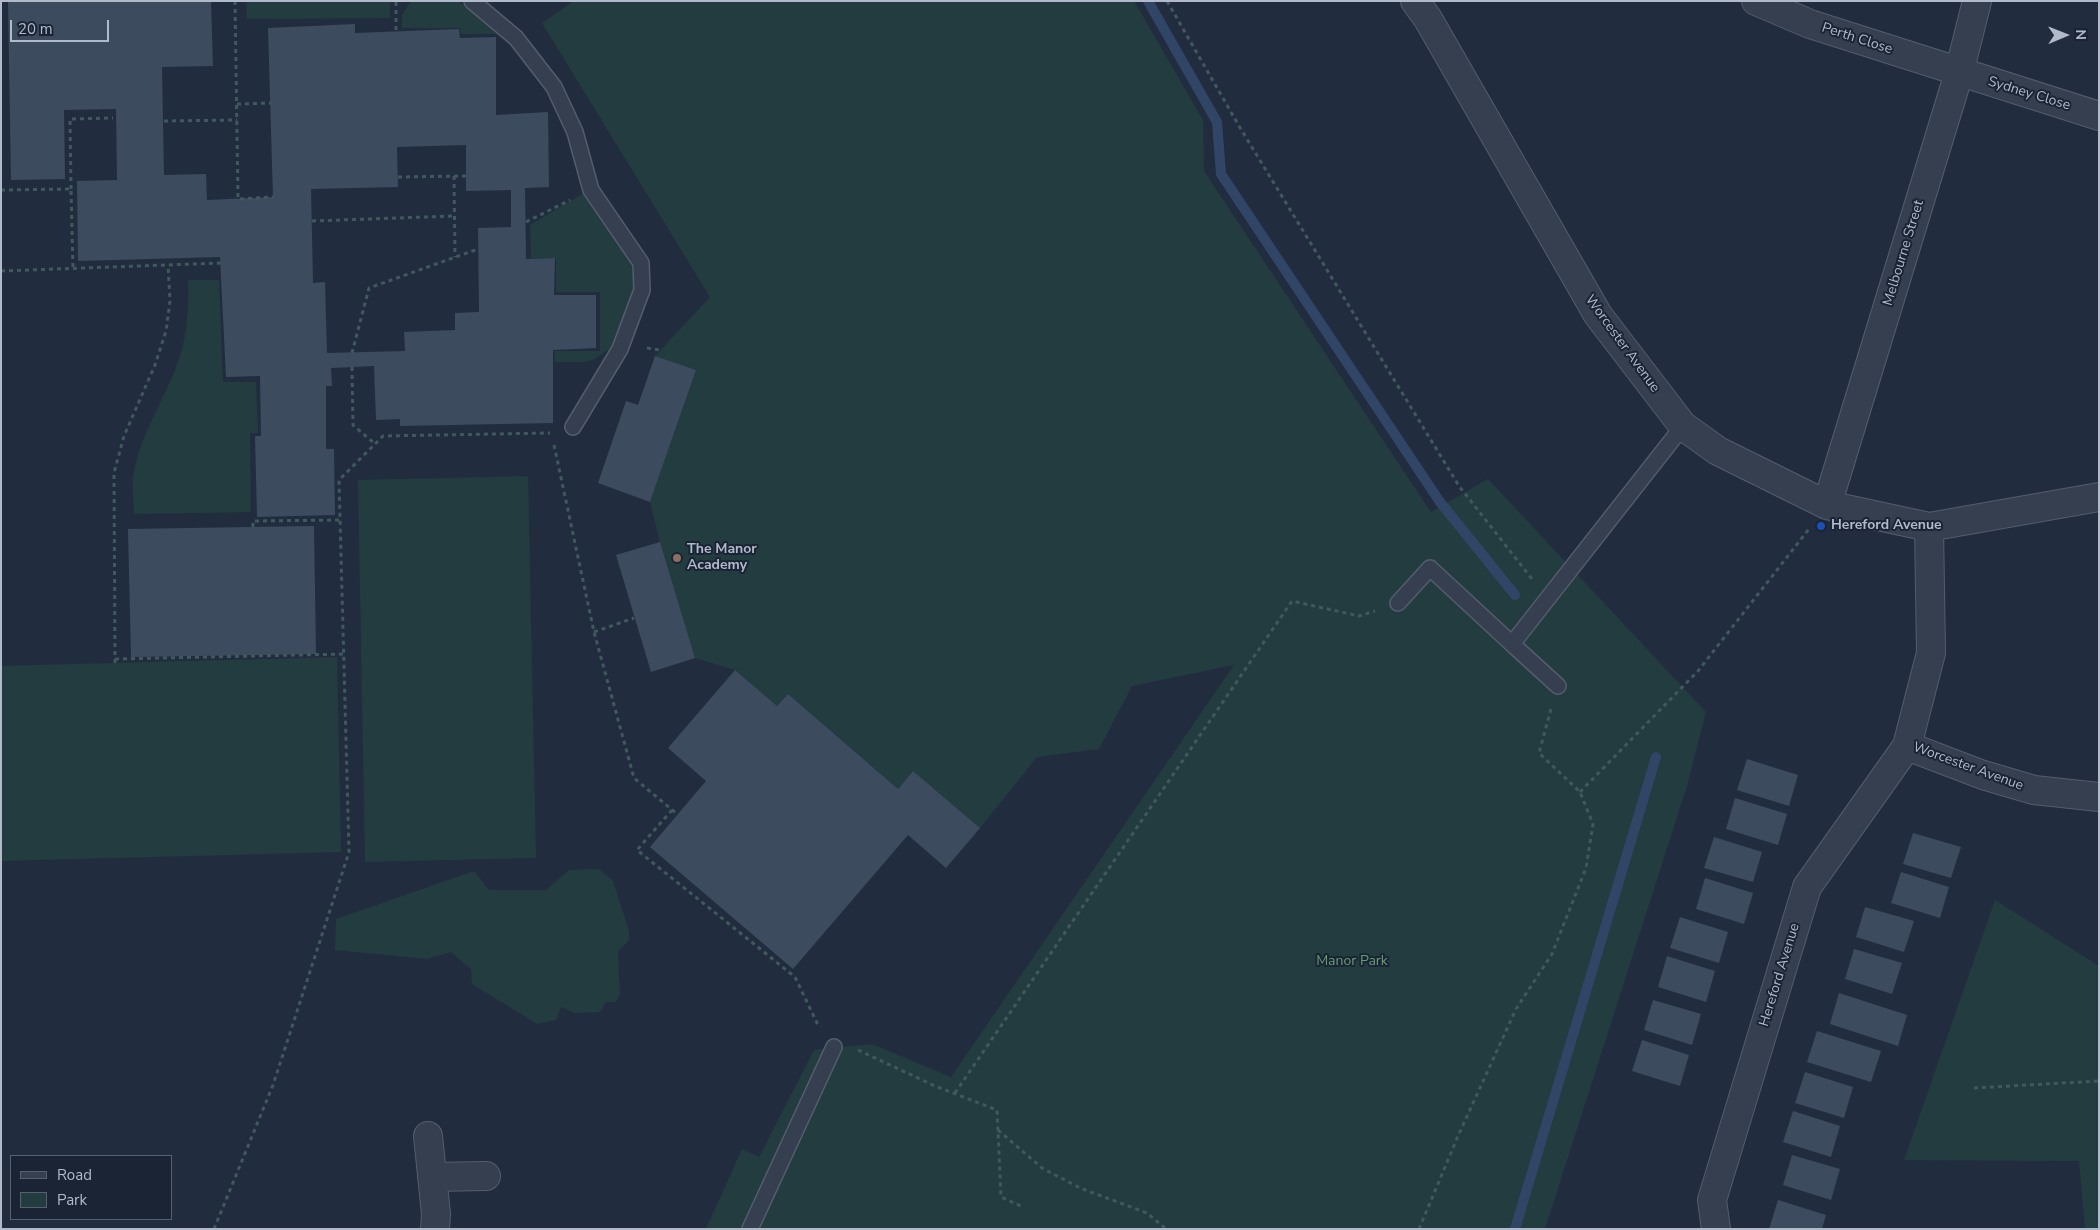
<!DOCTYPE html>
<html>
<head>
<meta charset="utf-8">
<style>
	body { margin:0 }
	#map { position:relative; width:2100px; height:1230px; overflow:hidden; background:#212d3f; font-family:"Nunito Sans",sans-serif }
	canvas { display:block }
	.frame { position:absolute; inset:0; border:2px solid #b1baca; pointer-events:none }
	.legend { position:absolute; left:10px; top:1155px; width:162px; height:65px; box-sizing:border-box; background:#1a2434; border:1px solid #566070; margin:0; padding:6px 9px; list-style:none; font-size:15px; color:#b1baca }
	.legend li { display:flex; align-items:center; gap:10px; height:25px }
	.legend b { width:25px; border:1px solid #566070 }
	.north { position:absolute; left:2040px; top:10px; width:50px; height:50px; -webkit-text-stroke:4px #1a2434; paint-order:stroke; rotate:89deg; font-size:14px; font-weight:700; line-height:20px; text-align:center; color:#b1baca }
	.north::after { content:''; display:block; margin:auto; width:18px; height:22px; background:#b1baca; clip-path:polygon(50% 0,100% 100%,50% 72%,0 100%) }
	.scale { position:absolute; left:10px; top:20px; width:99px; height:22px; box-sizing:border-box; border:2px solid #b1baca; border-top:0; padding-left:6px; font-size:15px; line-height:18px; white-space:nowrap; color:#b1baca; -webkit-text-stroke:4px #1a2434; paint-order:stroke }
</style>
</head>
<body>
<div id="map">
<canvas width="2100" height="1230"></canvas>
<div class="frame"></div>
<ul class="legend">
<li><b style="height:6px;background:#353f4f"></b>Road</li>
<li><b style="height:14px;background:#233c40"></b>Park</li>
</ul>
<div class="north">N</div>
<div class="scale">20 m</div>
</div>
<script>
const c = document.querySelector('canvas').getContext('2d');
c.lineJoin = 'round';
function paint(path, color) { c.fillStyle = color; c.fill(path, 'evenodd'); }
function trace(path, color, width, dash) { c.strokeStyle = color; c.lineWidth = width; c.lineCap = dash ? 'butt' : 'round'; c.setLineDash(dash || []); c.stroke(path); }
function drawText(font, color, halo, rows, align = 'center') {
  c.font = font + ' "Nunito Sans",sans-serif'; c.lineWidth = 4; c.setLineDash([]); c.textBaseline = 'middle'; c.strokeStyle = halo; c.fillStyle = color; for (const [text, x, y, turn = 0] of rows) {
    c.save(); c.translate(x, y); c.rotate((+turn || 0) * Math.PI / 180); c.textAlign = isNaN(turn) ? turn : align; if (halo) c.strokeText(text, 0, 0); c.fillText(text, 0, 0); c.restore();
  }
}
const green = new Path2D(`
	M246,1H390V18L247,19Z
	M411,1H457L469,8L496,34H461L460,28H402V15Z
	M574,1H1134L1203,120L1204,171L1431,512L1488,479L1706,712L1687,786L1545,1229H706L742,1149L759,1157L814,1050L872,1044L951,1077L1234,665L1132,686L1099,749L1037,757L980,828L913,771L898,789L788,694L777,706L735,670L695,658L660,542L650,502L696,370L655,356L710,297L542,23Z
	M594,187L635,256L636,282L611,348L595,359L584,362H555L554,351H600V292H556V258H531L530,225Z
	M188,280H219L223,382H256L258,433H250L251,512L134,514C134,500 131,485 134,472C141,435 161,405 175,370C187,342 189,310 188,280Z
	M528,476L536,858L365,862L358,480Z
	M337,657L341,852L1,861V666Z
	M599,869L613,881L629,930V940L618,952L620,993L616,1002H606L600,1012L574,1013L561,1007L556,1020L537,1024L472,984L471,969L451,952L427,959L335,950L336,919L474,871L489,890H546L569,870Z
	M1995,900L2099,966V1229H2085L2079,1161L1904,1160Z`);
const stream = new Path2D(`
	M1148,1L1217,122L1221,174L1440,502L1515,595
	M1515,1229L1656,757`);
const building = new Path2D(`
	M8,1H211L213,66L162,67L164,175L206,174L207,200L273,197L268,28L355,24V33L459,29L460,38L496,37V115L548,112L549,187L525,188L526,259L555,258L554,295H596V348L553,350V423L400,426V419L376,420L374,366L331,368L332,386H326V449H334L335,515L257,517L255,436H261L260,376L226,377L220,257L78,261L77,181L117,180L116,109L64,110L65,179L11,180ZM466,145V191L511,190V227L478,228L479,312L455,313V330L404,332L405,351L327,353L325,282L313,283L311,189L398,187L397,147Z
	M655,356L696,370L650,502L598,483L626,401L638,405Z
	M314,526L316,654L131,657L128,529Z
	M660,542L695,658L651,672L616,555Z
	M735,670L777,706L788,694L898,789L913,771L980,828L946,868L908,835L793,969L650,847L706,781L668,748Z
	M1747,759L1798,775L1789,806L1737,790Z
	M1735,798L1787,814L1778,845L1726,829Z
	M1913,833L1961,847L1951,878L1903,864Z
	M1714,837L1762,852L1753,882L1704,868Z
	M1901,872L1949,887L1940,918L1891,903Z
	M1705,878L1753,893L1744,924L1696,909Z
	M1865,907L1914,921L1904,952L1856,937Z
	M1680,917L1728,932L1719,963L1670,948Z
	M1854,949L1902,963L1892,994L1845,979Z
	M1667,956L1715,971L1706,1002L1658,987Z
	M1839,993L1907,1015L1898,1046L1830,1024Z
	M1653,1000L1701,1014L1692,1045L1644,1030Z
	M1817,1031L1881,1051L1871,1082L1807,1062Z
	M1642,1040L1689,1055L1680,1086L1632,1071Z
	M1805,1072L1853,1087L1844,1118L1795,1103Z
	M1793,1111L1840,1126L1831,1157L1783,1142Z
	M1792,1155L1840,1169L1831,1200L1783,1185Z
	M1778,1200L1826,1215L1822,1229H1769Z`);
const path = new Path2D(`
	M235,1L238,199L273,197
	M1167,1L1239,126L1459,486L1532,579
	M396,30V1
	M237,104L271,103
	M164,121L237,120
	M454,176L455,257
	M398,177L466,176
	M71,189L70,119L113,118
	M1,190L71,189L73,269
	M312,221L454,216
	M526,222L570,200
	M1,271L221,263
	M647,348L660,350
	M352,353L369,288L478,249
	M352,367L353,425L375,444
	M554,445L594,632L634,778L677,814
	M253,527V521L341,520
	M594,632L634,618
	M115,659L345,654
	M115,663L114,473L124,436L155,365L166,331L170,301L168,265
	M1580,792L1698,671L1809,529
	M672,810L637,850L795,977L818,1025L821,1026
	M858,1050L935,1086L997,1110L1001,1197L1023,1207
	M1974,1088L2099,1081
	M955,1093L1292,601L1359,616L1375,611
	M998,1130L1042,1168L1080,1188L1147,1213L1166,1229
	M214,1229L273,1085L349,852L339,480L383,436L550,433
	M1419,1229L1458,1136L1516,1009L1552,954L1586,868L1593,824L1580,792L1539,753L1551,709`);
const lane = new Path2D(`
	M472,1L516,38L554,87L575,132L591,190L641,263L642,290L620,349L573,427
	M1398,603L1430,568L1512,644
	M1558,686L1512,644L1683,426
	M750,1229L834,1047`);
const street = new Path2D(`
	M1415,1L1428,19L1598,315L1683,426L1718,451L1827,505L1929,527L2099,497
	M1756,1L1810,24L2099,116
	M1827,505L1959,73L1977,1
	M1929,527L1931,653L1907,746L1983,775L2034,790L2099,797
	M428,1136L436,1214L435,1229
	M432,1177L486,1176
	M1716,1229L1712,1200L1807,887L1907,746`);
const markers = [
	[1821,526,5,"#1a4fb4"],
	[677,558,5,"#8d6e63"]
];
const streetNames = [
	["Perth Close",1857,39,18],
	["Sydney Close",2029,94,17],
	["Melbourne Street",1904,253,-73],
	["Worcester Avenue",1622,344,54],
	["Worcester Avenue",1968,767,20],
	["Hereford Avenue",1780,975,-73]
];
const poiNames = [
	["Hereford Avenue",1831,526],
	["The Manor",687,550],
	["Academy",687,566]
];
const parkNames = [
	["Manor Park",1352,962]
];
paint(green, '#233c40');
trace(stream, '#314566', 10);
paint(building, '#3d4b5f');
trace(lane, '#535d6d', 18);
trace(street, '#535d6d', 30);
trace(path, '#41595d', 3, [4, 4]);
trace(lane, '#353f4f', 15);
trace(street, '#353f4f', 28);
for (const [x, y, r, color] of markers) { const dot = new Path2D(); dot.arc(x, y, r, 0, 2 * Math.PI); c.fillStyle = color; c.fill(dot); trace(dot, '#1a2434', 2); }
drawText('14px', '#b1baca', '#1a2434', streetNames);
drawText('bold 14px', '#b1baca', '#1a2434', poiNames, 'left');
drawText('14px', '#669d74', '#1a2434', parkNames);
</script>
</body>
</html>
